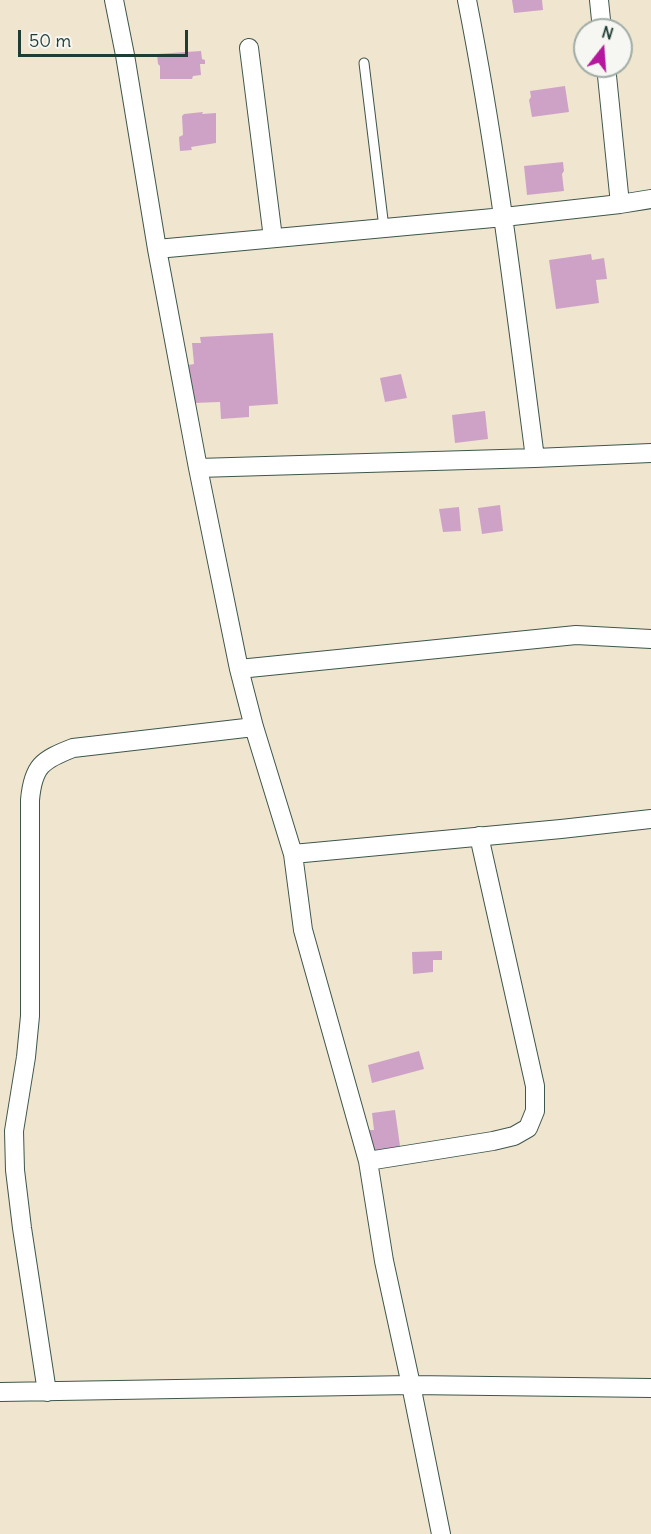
<!DOCTYPE html>
<html>
<head>
<meta charset="utf-8">
<style>
	body { margin:0 }
	#map { position:relative; width:651px; height:1534px; overflow:hidden; background:#f0e6cf; font-family:Delius,sans-serif }
	canvas { display:block }
	.north { position:absolute; left:573px; top:18px; width:60px; height:60px; box-sizing:border-box; background:#f6f6f2; border:2px solid #a0aca6; border-radius:50%; rotate:17deg; font-size:16px; font-weight:700; line-height:24px; text-align:center; color:#1f3d34 }
	.north::after { content:''; display:block; margin:auto; width:21px; height:27px; background:#b5179e; clip-path:polygon(50% 0,100% 100%,50% 72%,0 100%) }
	.scale { position:absolute; left:18px; top:30px; width:170px; height:27px; box-sizing:border-box; border:3px solid #1f3d34; border-top:0; padding-left:8px; font-size:18px; line-height:21px; white-space:nowrap; color:#1f3d34; -webkit-text-stroke:4px #f6f6f2; paint-order:stroke }
</style>
</head>
<body>
<div id="map">
<canvas width="651" height="1534"></canvas>
<div class="north">N</div>
<div class="scale">50 m</div>
</div>
<script>
const c = document.querySelector('canvas').getContext('2d');
c.lineJoin = 'round';
function paint(path, color) { c.fillStyle = color; c.fill(path, 'evenodd'); }
function trace(path, color, width, dash) { c.strokeStyle = color; c.lineWidth = width; c.lineCap = dash ? 'butt' : 'round'; c.setLineDash(dash || []); c.stroke(path); }
const building = new Path2D(`
	M512,0H542L543,10L514,13Z
	M201,51L202,59L205,60V64H200L201,75L193,76L192,79H160V66L158,64L157,54Z
	M565,86L569,112L532,117L529,100L531,97L530,91Z
	M203,112L202,114L216,113V143L191,147L192,150L180,151L179,137L183,135L182,116L184,114Z
	M563,162L564,171L562,174L564,191L527,195L524,166Z
	M591,254L592,260L604,258L607,279L596,280L599,303L556,309L549,260Z
	M273,333L278,404L249,406V417L221,419L220,402L193,403L191,383L184,382L182,366L194,364L192,343H201L200,337Z
	M401,374L407,398L385,402L380,378Z
	M485,411L488,439L455,443L452,415Z
	M500,505L503,531L482,534L478,508Z
	M459,507L461,531L443,532L439,509Z
	M442,951V960H433V972L413,974L412,952Z
	M419,1051L424,1069L372,1083L368,1065Z
	M395,1110L401,1153L372,1157L368,1130H374L372,1113Z`);
const service = new Path2D(`
	M364,63L384,228`);
const minor = new Path2D(`
	M114,0L125,55L157,249L198,468L239,669L254,727L293,854L303,930L368,1161L384,1261L411,1385L441,1534
	M467,0C497,152 515,305 535,458
	M599,0L602,30
	M249,48L273,238
	M606,66L620,204
	M157,249L504,217L620,204L651,199
	M198,468L535,458L651,453
	M239,669L576,635L651,639
	M293,854L561,829L651,819
	M368,1161L493,1141L514,1136L528,1128L535,1111V1086L479,836
	M0,1392L411,1385L651,1388
	M47,1392L22,1228L15,1170L14,1131L26,1057L30,1016V800C33,766 42,760 73,748L254,727`);
paint(building, '#cea2c7');
trace(service, '#3e564b', 11);
trace(minor, '#3e564b', 20);
trace(service, '#fff', 9);
trace(minor, '#fff', 18);
</script>
</body>
</html>
